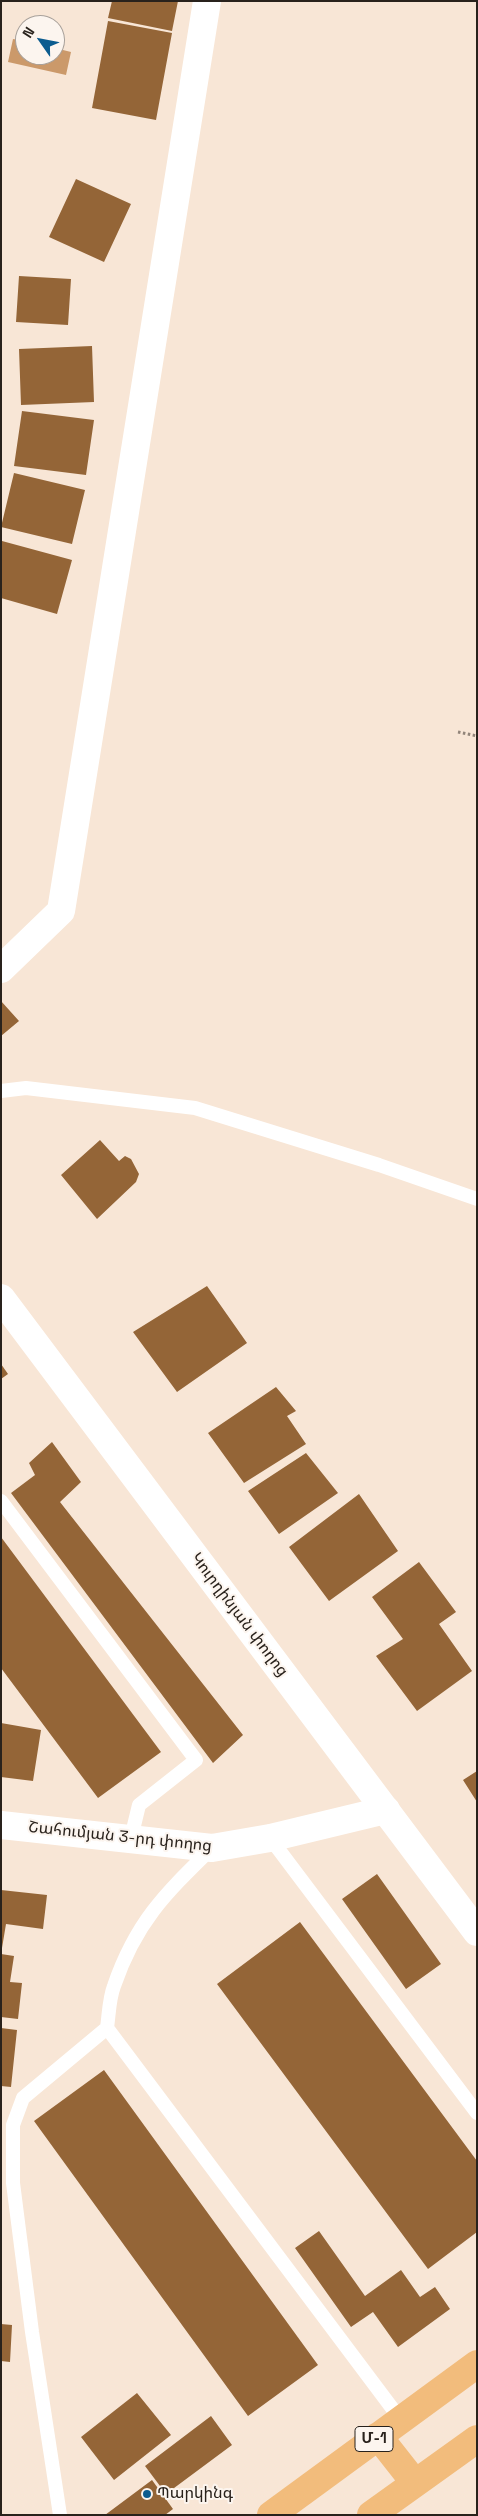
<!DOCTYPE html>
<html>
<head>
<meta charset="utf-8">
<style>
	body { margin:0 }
	#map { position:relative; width:478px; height:2516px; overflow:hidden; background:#f8e6d6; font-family:"Space Grotesk",sans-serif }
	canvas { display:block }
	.frame { position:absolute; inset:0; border:2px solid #29221c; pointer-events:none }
	.north { position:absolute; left:15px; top:15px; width:50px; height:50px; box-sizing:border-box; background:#fcf5ef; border:1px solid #a8a19b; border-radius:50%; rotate:303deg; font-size:14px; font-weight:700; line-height:20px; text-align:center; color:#29221c }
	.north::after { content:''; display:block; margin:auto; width:18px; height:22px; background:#0c5c8f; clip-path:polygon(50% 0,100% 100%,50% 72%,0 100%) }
</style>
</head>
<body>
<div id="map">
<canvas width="478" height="2516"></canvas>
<div class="frame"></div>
<div class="north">N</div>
</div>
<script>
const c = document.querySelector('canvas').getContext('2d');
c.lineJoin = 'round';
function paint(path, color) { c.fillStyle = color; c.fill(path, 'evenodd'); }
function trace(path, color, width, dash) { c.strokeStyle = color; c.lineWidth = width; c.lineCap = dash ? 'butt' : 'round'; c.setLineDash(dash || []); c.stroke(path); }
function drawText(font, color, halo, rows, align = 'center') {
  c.font = font + ' "Space Grotesk","Noto Sans Armenian",sans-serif'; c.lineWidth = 4; c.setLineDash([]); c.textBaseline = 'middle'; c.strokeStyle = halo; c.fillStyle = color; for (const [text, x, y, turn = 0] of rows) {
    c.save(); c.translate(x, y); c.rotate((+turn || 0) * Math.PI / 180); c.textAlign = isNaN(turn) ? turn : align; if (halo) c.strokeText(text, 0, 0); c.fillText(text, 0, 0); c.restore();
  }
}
const water = new Path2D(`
	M13,39L25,41V55H55V48L71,52L66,75L8,62Z`);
const building = new Path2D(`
	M112,1H178L172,31L108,18Z
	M108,21L172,33L156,120L92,108Z
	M76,179L131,204L104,262L49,237Z
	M19,276L71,279L68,325L16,322Z
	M92,346L94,402L21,405L19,349Z
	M22,411L94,420L86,475L14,466Z
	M14,473L85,490L72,544L1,527Z
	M2,541L72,560L57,614L1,598Z
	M1,1001L19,1021L1,1036Z
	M100,1140L119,1161L125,1156L131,1159L139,1174L136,1182L97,1219L61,1175Z
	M207,1286L247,1343L177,1392L133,1332Z
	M1,1364L8,1374L1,1379Z
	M276,1387L296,1411L287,1416L306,1444L244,1483L208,1433Z
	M52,1442L81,1482L60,1502L243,1735L213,1763L11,1493L35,1475L29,1463Z
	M306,1453L338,1493L279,1534L248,1491Z
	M359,1494L398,1551L329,1601L289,1547Z
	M1,1537L161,1752L98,1798L1,1668Z
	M419,1562L456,1612L439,1624L472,1671L417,1711L376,1656L403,1639L372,1597Z
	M1,1723L41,1730L33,1781L1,1777Z
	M477,1771V1802L463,1780Z
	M377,1874L441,1964L406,1989L342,1899Z
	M1,1890L47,1895L43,1929L6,1924L2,1948Z
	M300,1922L477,2161V2232L428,2269L217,1984Z
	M1,1954L14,1956L10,1982L22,1983L18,2019L1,2017Z
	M1,2028L17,2030L11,2087L1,2086Z
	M104,2070L318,2365L248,2416L34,2121Z
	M319,2231L365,2296L401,2270L420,2297L435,2287L450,2309L398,2347L373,2312L351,2327L295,2248Z
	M1,2324L12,2325L10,2362L1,2361Z
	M137,2393L171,2435L114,2480L81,2437Z
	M211,2416L232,2445L166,2494L145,2466Z
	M152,2480L173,2509L165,2515H105Z`);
const path = new Path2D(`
	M458,732L477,736`);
const service = new Path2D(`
	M1,1091L26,1088L195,1108L379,1165L477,1199
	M1,1501L196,1760L139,1805L131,1838
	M270,1838L477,2113
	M107,2028L401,2420
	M60,2515L32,2332L13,2183V2125L23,2098L107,2028C109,2014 109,1999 114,1986C136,1922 165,1894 212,1848`);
const minor = new Path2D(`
	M1,969L61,911L207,1
	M1,1825L212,1848L270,1838L386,1810`);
const tertiary = new Path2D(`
	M1,1298L477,1932`);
const primary = new Path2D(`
	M378,2436L415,2483
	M271,2515L477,2364
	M371,2515L477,2439`);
const markers = [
	[147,2494,5,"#0c5c8f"]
];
const shields = [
	[374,2439,38]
];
const shieldNames = [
	["Մ-1",374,2439]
];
const streetNames = [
	["Կուրղինյան փողոց",239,1615,53],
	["Շահումյան 3-րդ փողոց",120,1837,6]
];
const poiNames = [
	["Պարկինգ",157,2494]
];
paint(water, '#cb996a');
paint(building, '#946537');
trace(path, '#92857a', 3, [2.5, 2.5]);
trace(service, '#fff', 14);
trace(minor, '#fff', 28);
trace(tertiary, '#fff', 28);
trace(primary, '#f2bc7c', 28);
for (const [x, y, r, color] of markers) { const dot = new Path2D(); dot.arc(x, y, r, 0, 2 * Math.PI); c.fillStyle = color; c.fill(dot); trace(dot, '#fcf5ef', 2); }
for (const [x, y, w] of shields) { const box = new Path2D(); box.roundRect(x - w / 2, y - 12.5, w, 25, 4); c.fillStyle = '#fcf5ef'; c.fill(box); trace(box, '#29221c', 1); }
drawText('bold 15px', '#29221c', null, shieldNames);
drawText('16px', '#29221c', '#fcf5ef', streetNames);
drawText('16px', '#29221c', '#fcf5ef', poiNames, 'left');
</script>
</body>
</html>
